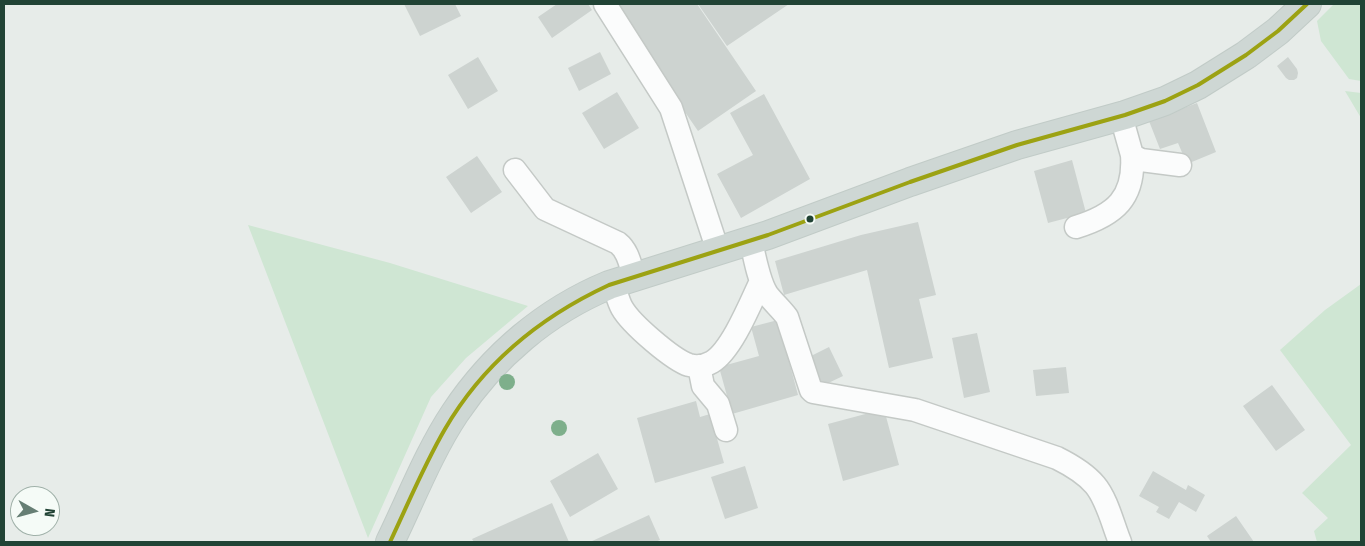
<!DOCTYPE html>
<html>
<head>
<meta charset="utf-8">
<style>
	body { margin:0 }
	#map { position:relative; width:1365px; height:546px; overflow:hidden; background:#e7ece9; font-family:"Fira Sans Condensed",sans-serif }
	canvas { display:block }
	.frame { position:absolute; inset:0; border:5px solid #214335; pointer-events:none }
	.north { position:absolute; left:10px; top:486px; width:50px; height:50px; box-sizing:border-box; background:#f5fbf7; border:1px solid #a0b1a9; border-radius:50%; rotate:97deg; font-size:14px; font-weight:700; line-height:20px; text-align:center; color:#214335 }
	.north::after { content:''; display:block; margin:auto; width:18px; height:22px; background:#667e74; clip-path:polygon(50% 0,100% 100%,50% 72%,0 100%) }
</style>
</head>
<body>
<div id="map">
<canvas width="1365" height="546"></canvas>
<div class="frame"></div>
<div class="north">N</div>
</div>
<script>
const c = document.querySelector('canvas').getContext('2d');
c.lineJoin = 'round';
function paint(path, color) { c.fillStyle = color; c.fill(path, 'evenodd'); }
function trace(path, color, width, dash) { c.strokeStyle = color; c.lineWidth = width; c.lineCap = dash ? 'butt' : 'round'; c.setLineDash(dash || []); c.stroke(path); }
const green = new Path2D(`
	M1334,4H1361V81L1349,79L1321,41L1317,21Z
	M1345,91L1361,93V118Z
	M248,225L390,263L528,306L466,358L431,397L368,538Z
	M1361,284V542H1317L1314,531L1328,518L1302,493L1351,445L1280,350L1325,310Z`);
const building = new Path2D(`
	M404,4H455L461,16L420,36Z
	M557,4H588L592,10L552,38L538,17Z
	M611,4H697L756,91L698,131Z
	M698,4H789L727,46Z
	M600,52L611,74L579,91L568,68Z
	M478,57L498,91L468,109L448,75Z
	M1288,57L1297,69L1298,73L1297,78L1294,80H1289L1286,78L1277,66Z
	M617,92L639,128L604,149L582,113Z
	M764,94L810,179L741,218L717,174L753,155L730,113Z
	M1197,103L1216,152L1187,164L1178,143L1160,149L1149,121Z
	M477,156L502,192L471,213L446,177Z
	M1072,160L1086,213L1048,223L1034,171Z
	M918,222L936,295L919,299L933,358L889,368L867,270L784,295L775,261L861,235Z
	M778,320L798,395L732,414L719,367L759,356L751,327Z
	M977,333L990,392L964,398L952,338Z
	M829,347L843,376L822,386L809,357Z
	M1066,367L1069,393L1036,396L1033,370Z
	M1272,385L1305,430L1276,451L1243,406Z
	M696,401L700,417L710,414L724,463L655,483L637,418Z
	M884,409L899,465L843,481L828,424Z
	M598,453L618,489L570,517L550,481Z
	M745,466L758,508L725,519L711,477Z
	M1153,471L1186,490L1188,485L1205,495L1196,512L1179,502L1169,519L1156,512L1159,507L1139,496Z
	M552,503L569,542H474L472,539Z
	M649,515L660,540L655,542H590Z
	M1236,516L1254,542H1211L1207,536Z`);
const minor = new Path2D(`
	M605,4L671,108L718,251
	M1121,116L1132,155L1141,160L1180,165
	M515,170L545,209L618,243C628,251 630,264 634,276
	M1076,227C1115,215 1135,198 1132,155
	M751,241C754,255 759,282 767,294C773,302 781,309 787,317L811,390L813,392L915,410L1057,458C1071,465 1085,473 1095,485C1107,499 1113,525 1120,542
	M613,283C616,291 618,301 622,308C631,324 673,360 689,365C696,367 705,366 712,362C732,350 751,302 761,281
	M699,366L703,386L718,404L726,430`);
const major = new Path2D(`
	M390,542C411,499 429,452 455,413C493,356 546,311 609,285L768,235L910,182L1017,145L1125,115L1165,101L1198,85L1246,55L1278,31L1307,4`);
const bus1 = new Path2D(`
	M390,542C408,504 424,465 445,429C484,362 540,317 609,285L768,235L910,182L1017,145L1125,115L1165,101L1198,85L1246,55L1278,31L1307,4`);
const trees = [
	[507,382],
	[559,428]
];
const markers = [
	[810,219,4.5,"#214335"]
];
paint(green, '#cfe6d3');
paint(building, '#cdd3d0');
trace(minor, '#c4c9c6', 25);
trace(major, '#c1cbc7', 30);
trace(minor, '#fbfcfc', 22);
trace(major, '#ced7d4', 28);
trace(bus1, '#9ca213', 4);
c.fillStyle = '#7eaf8b';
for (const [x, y] of trees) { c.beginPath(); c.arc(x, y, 8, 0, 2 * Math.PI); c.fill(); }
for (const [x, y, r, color] of markers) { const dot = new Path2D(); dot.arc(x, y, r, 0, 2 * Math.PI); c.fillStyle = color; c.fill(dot); trace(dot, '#f5fbf7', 2); }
</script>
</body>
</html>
